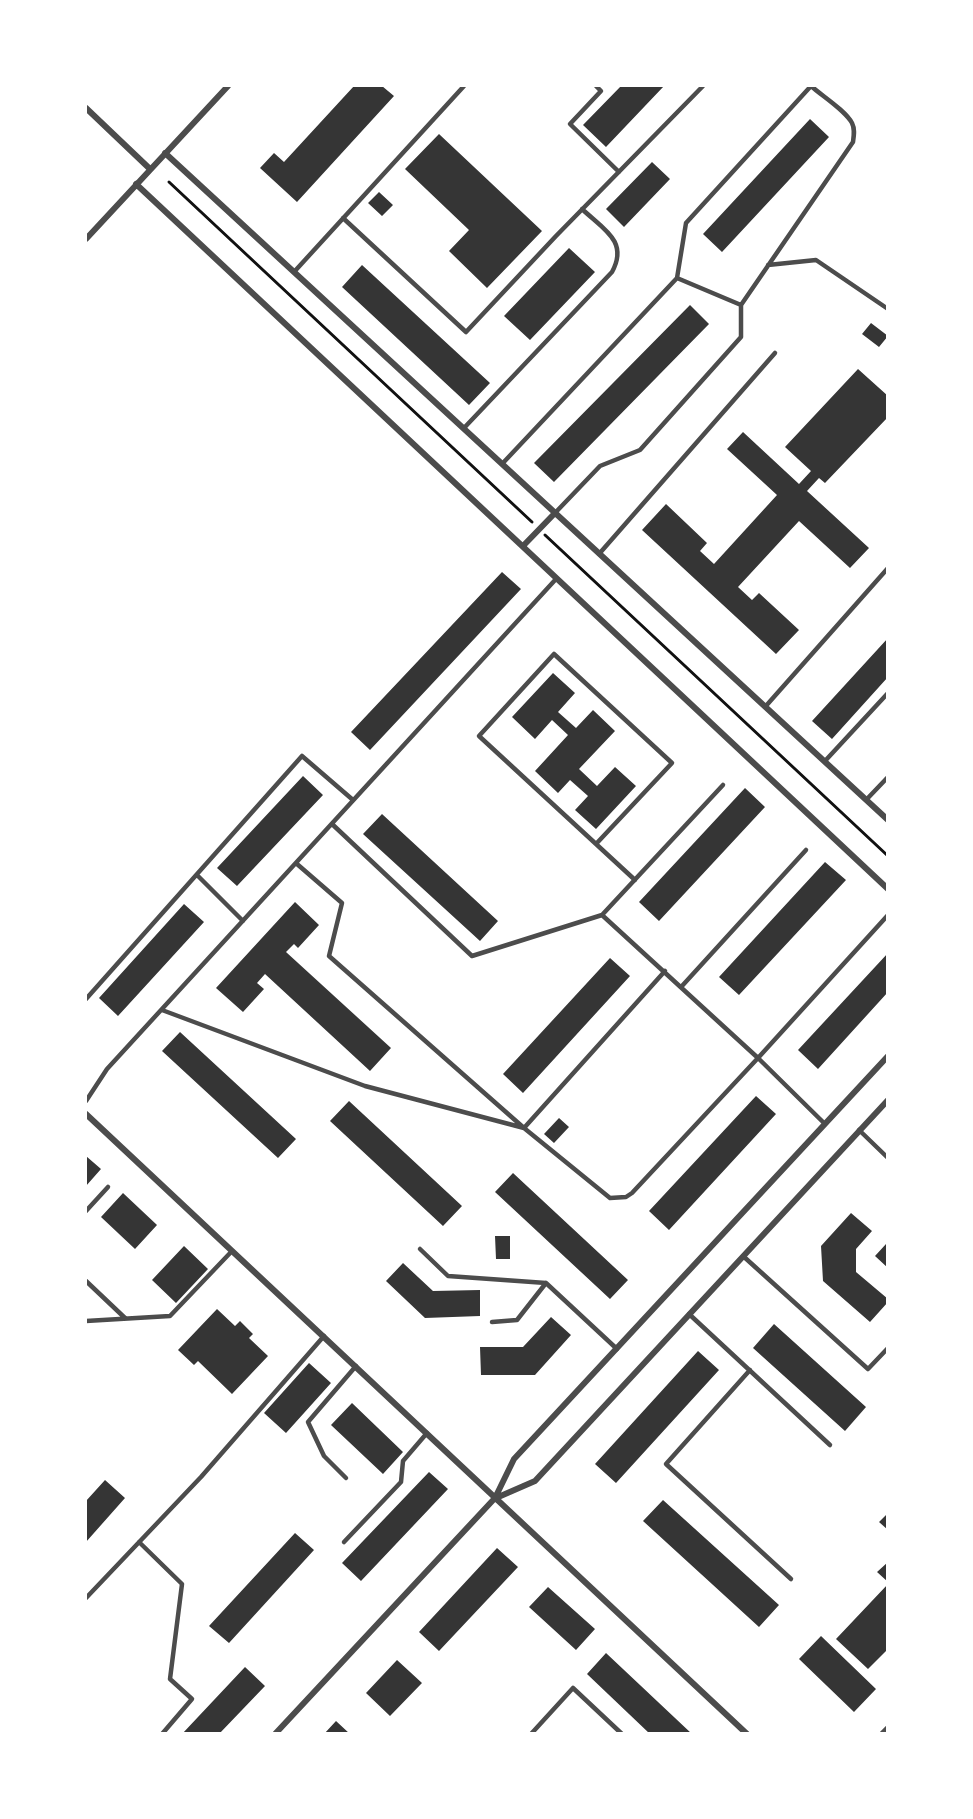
<!DOCTYPE html>
<html>
<head>
<meta charset="utf-8">
<style>
	body { margin:0 }
	#map { position:relative; width:973px; height:1819px; overflow:hidden; background:#fff; font-family:Lato,sans-serif }
	canvas { display:block }
	.frame { position:absolute; inset:0; border:87px solid #fff; pointer-events:none }
</style>
</head>
<body>
<div id="map">
<canvas width="973" height="1819"></canvas>
<div class="frame"></div>
</div>
<script>
const c = document.querySelector('canvas').getContext('2d');
c.lineJoin = 'round';
function paint(path, color) { c.fillStyle = color; c.fill(path, 'evenodd'); }
function trace(path, color, width, dash) { c.strokeStyle = color; c.lineWidth = width; c.lineCap = dash ? 'butt' : 'round'; c.setLineDash(dash || []); c.stroke(path); }
const building = new Path2D(`
	M354,86H382L394,96L297,202L260,168L274,153L284,162Z
	M621,86H664L606,147L583,125Z
	M810,119L829,137L722,252L703,234Z
	M439,134L542,231L487,288L449,251L469,230L405,169Z
	M652,162L670,179L624,227L606,209Z
	M379,192L393,205L382,216L368,203Z
	M569,248L595,272L530,340L504,316Z
	M362,265L490,383L469,405L342,287Z
	M690,305L709,324L554,482L534,463Z
	M871,323L888,336L879,347L862,334Z
	M858,369L888,396V417L825,483L819,478L807,491L869,548L850,568L799,521L738,587L752,600L759,593L799,630L776,654L642,530L666,504L707,543L700,551L714,564L777,495L727,449L743,432L799,484L811,471L785,447Z
	M502,572L521,589L370,750L351,732Z
	M888,638V677L832,739L812,721Z
	M553,673L575,693L558,712L576,728L593,710L615,731L579,769L597,786L615,767L636,786L596,829L575,810L588,796L570,780L558,793L535,771L568,735L552,720L535,739L512,717Z
	M303,776L323,795L237,886L217,868Z
	M745,788L765,807L659,921L639,902Z
	M382,814L498,921L480,941L363,834Z
	M825,862L846,880L739,995L719,977Z
	M295,902L319,925L298,948L294,944L286,952L391,1048L370,1071L265,974L257,983L264,989L243,1012L216,988Z
	M184,904L204,922L118,1016L99,998Z
	M888,953V992L818,1069L798,1050Z
	M610,958L630,976L523,1093L503,1074Z
	M180,1032L296,1139L278,1158L162,1051Z
	M756,1096L776,1114L669,1230L649,1211Z
	M349,1101L462,1206L443,1226L330,1121Z
	M559,1118L569,1127L554,1143L544,1134Z
	M86,1156L101,1169L86,1186Z
	M513,1173L628,1280L610,1299L495,1192Z
	M123,1193L157,1225L135,1249L101,1217Z
	M851,1213L872,1231L856,1249V1272L888,1299V1302L870,1322L823,1281L821,1246Z
	M495,1236H510V1259H496Z
	M886,1244L888,1246V1268L875,1256Z
	M184,1246L208,1269L176,1303L152,1280Z
	M403,1263L433,1291L480,1290V1316L425,1318L386,1281Z
	M217,1309L235,1326L240,1321L253,1334L249,1338L268,1356L232,1394L198,1361L194,1365L178,1350Z
	M551,1317L571,1335L535,1375H481L480,1347H523Z
	M774,1324L866,1407L845,1431L753,1348Z
	M698,1351L719,1370L616,1483L595,1464Z
	M309,1363L331,1383L286,1433L264,1413Z
	M352,1403L403,1452L383,1474L331,1425Z
	M429,1472L448,1489L361,1581L342,1563Z
	M105,1480L125,1498L86,1542V1501Z
	M663,1500L779,1605L759,1627L643,1521Z
	M888,1513V1530L879,1522Z
	M295,1533L314,1550L229,1643L209,1626Z
	M497,1548L518,1567L439,1651L419,1632Z
	M888,1562V1582L877,1572Z
	M888,1584V1649L868,1669L836,1639Z
	M548,1587L595,1629L576,1650L529,1607Z
	M821,1636L876,1689L854,1712L799,1659Z
	M606,1653L692,1734H650L587,1674Z
	M397,1660L422,1683L390,1716L366,1693Z
	M245,1667L265,1686L219,1734H182Z
	M336,1721L350,1734H324Z`);
const path = new Path2D(`
	M169,182L532,522
	M545,535L888,856`);
const service = new Path2D(`
	M596,86L601,91L570,124L619,172
	M343,218L466,332L556,236L703,86
	M768,265L816,260L888,309
	M294,272L464,86
	M677,278L741,305L853,142C854,135 855,129 852,123C845,110 822,96 811,86
	M464,428L612,272C629,241 603,229 582,209
	M502,464L677,278L686,223L811,86
	M555,513L600,466L640,450L741,337V305
	M599,554L775,353
	M765,707L888,568
	M825,761L888,693
	M866,800L888,777
	M332,824L472,956L602,915L758,1058L888,915
	M596,844L672,763L554,654L479,736L635,880
	M297,864L342,903L329,956L524,1128L665,971
	M197,875L243,921
	M602,915L723,785
	M682,986L806,850
	M86,999L302,756L353,800
	M162,1010L365,1086L524,1128L610,1198L626,1197L632,1193L758,1058L825,1124
	M86,1101L107,1069L556,579
	M859,1130L888,1158
	M86,1211L108,1187
	M420,1249L448,1276L546,1283L617,1349
	M743,1256L868,1369L888,1348
	M86,1281L125,1318
	M689,1314L830,1445
	M86,1321L170,1316L232,1251
	M492,1322L517,1320L546,1283
	M750,1370L666,1464L791,1579
	M346,1478L324,1456L308,1422L356,1366
	M139,1542L182,1584L170,1679L192,1699L162,1734
	M344,1542L401,1482L403,1461L427,1433
	M86,1598L201,1477L324,1336
	M531,1734L573,1688L622,1734`);
const minor = new Path2D(`
	M86,108L150,169
	M165,153L888,820
	M136,184L888,889
	M86,239L228,86
	M523,546L555,513
	M86,1114L747,1734
	M496,1498L535,1481L888,1100
	M275,1734L495,1498L514,1459L888,1056
	M882,1734L888,1728`);
paint(building, '#353535');
trace(path, '#111', 3);
trace(service, '#4c4c4c', 4.5);
trace(minor, '#4c4c4c', 6);
</script>
</body>
</html>
